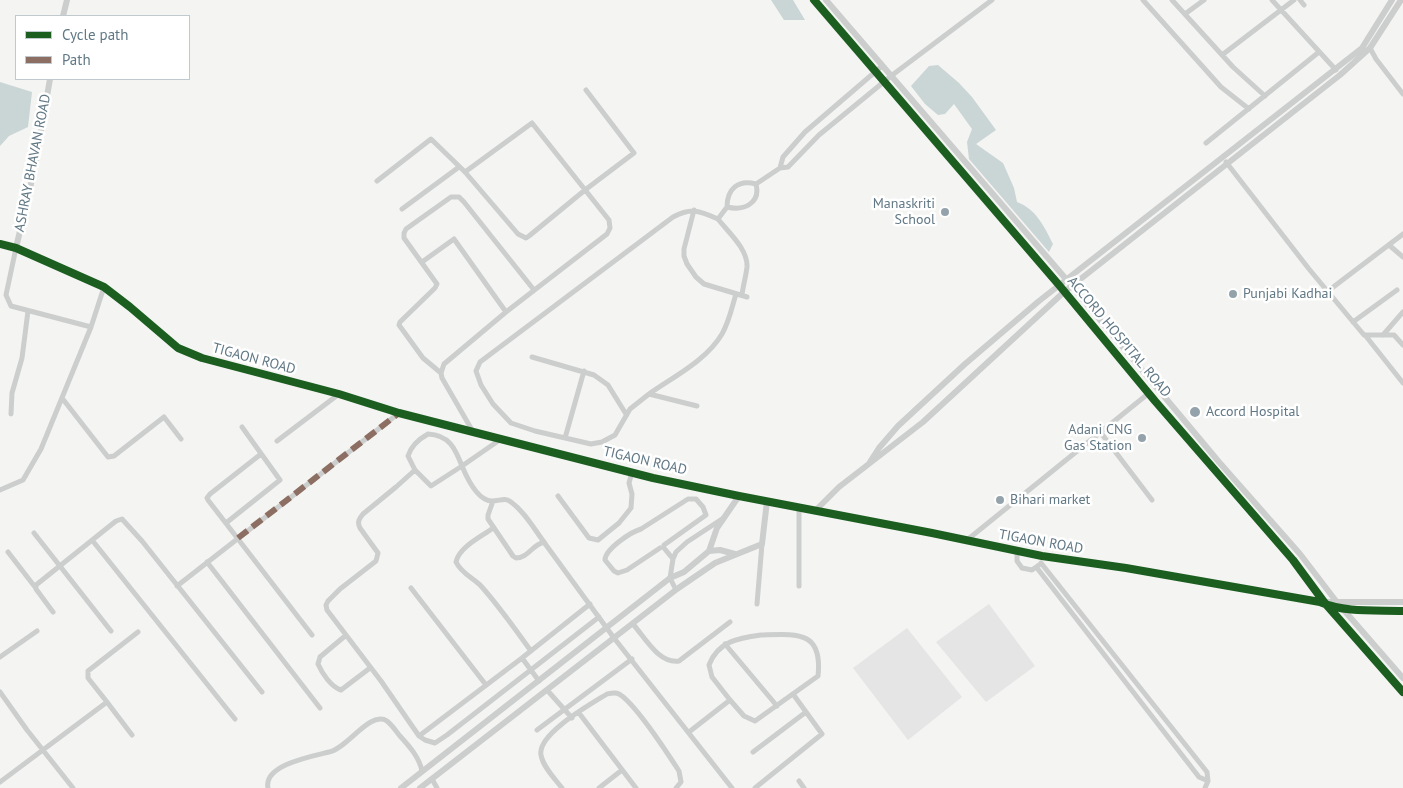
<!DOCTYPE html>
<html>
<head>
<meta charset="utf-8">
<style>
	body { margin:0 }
	#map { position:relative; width:1403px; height:788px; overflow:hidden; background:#f4f4f2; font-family:"PT Sans",sans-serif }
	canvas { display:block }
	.legend { position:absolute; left:15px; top:15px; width:175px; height:65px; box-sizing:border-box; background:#fff; border:1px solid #c0c9ce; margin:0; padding:6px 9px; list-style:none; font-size:15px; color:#617885 }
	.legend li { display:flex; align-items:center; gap:10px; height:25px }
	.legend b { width:25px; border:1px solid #c0c9ce }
</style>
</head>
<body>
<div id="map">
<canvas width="1403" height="788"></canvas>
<ul class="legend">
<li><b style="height:6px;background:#1b5e20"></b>Cycle path</li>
<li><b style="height:6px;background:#8d6e63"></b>Path</li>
</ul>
</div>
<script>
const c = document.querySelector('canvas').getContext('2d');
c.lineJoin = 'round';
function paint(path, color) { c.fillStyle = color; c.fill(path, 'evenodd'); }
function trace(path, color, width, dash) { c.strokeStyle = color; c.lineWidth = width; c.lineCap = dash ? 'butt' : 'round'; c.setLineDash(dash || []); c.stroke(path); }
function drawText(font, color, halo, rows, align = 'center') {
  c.font = font + ' "PT Sans",sans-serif'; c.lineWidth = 5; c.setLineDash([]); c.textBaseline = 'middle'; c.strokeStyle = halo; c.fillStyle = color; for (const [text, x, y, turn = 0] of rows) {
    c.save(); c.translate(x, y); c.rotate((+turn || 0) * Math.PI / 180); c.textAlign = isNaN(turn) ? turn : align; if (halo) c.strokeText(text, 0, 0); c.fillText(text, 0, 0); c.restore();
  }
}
const built = new Path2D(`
	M989,604L1035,666L986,702L936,642Z
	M907,628L962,697L908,740L853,668Z`);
const water = new Path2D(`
	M771,0H793L805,20H784Z
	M938,65L959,83L972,97L996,130L976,144L1003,163L1014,188L1017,202C1036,209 1044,226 1053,244L1049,252L969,159L967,142L972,129L954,104L945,114L938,115L925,104L911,86L929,66Z
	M0,82L32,92L28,127L9,136L0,146Z`);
const minor = new Path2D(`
	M1143,0L1221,87L1249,109
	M1172,0L1233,67L1265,96
	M1272,0L1336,70
	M1300,0L1304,5
	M1185,14L1204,0
	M1370,48L1376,59L1403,94
	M1222,55L1294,0
	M882,66L805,132L783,157L780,168L788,167L819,135L891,76L992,0
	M1206,143L1319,52
	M1226,162L1309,269L1364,335H1394L1403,345
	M465,172L532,123L609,220L610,228L607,234L506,312L444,364L441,373L442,378L472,430
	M377,181L431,139L465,172L518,234L526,238L529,236L585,190L634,153L586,90
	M756,184C761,204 743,211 727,207C727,189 738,179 756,184L780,168
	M402,209L459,167
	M694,210L684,249V256L687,264L696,277L704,284L747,297
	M718,219C728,232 748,249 747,267C746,276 743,286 742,295
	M1389,245L1403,257
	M16,248L6,295L11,306L91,327
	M422,262L454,239L506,312
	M1328,291L1403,234
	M1353,322L1397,290
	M1365,335L1403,383
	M1383,335L1403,312
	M532,357L594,375L608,385L626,414
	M441,373L423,358L399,325L400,322L435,288L437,284L404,238V233L406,229L451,197H459L464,202L534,290
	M649,394C673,377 706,361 722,334C729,322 732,307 736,294
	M62,398L108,457L114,456L164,417L181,439
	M697,406L649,394L630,409L615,435L602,442L591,444L535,431L511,423L493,404L481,385L476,371L480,362L673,217C692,207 700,211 718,219L727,207
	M11,414L12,393L22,358L28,311
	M1101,433L1152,500
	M565,438L584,371
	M501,439L462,466C455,448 449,435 428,434C419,439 411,446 408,456L415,470L396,487L363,514C359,519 357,522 360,528L378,553L376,561L340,589L328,601L326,605L327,610L381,681L419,736L425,740L435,743L447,735L599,617
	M277,441L339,394
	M261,454L210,494L207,498L208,500L312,635
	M415,470L431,486L462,466C467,478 478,501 492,501C500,501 505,497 511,502C525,512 534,529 544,542
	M0,490L23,480L41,449L91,327L104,287
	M558,496L589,538L598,540L619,523L631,508L632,494L629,483L632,472
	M493,501L488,515V519L513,556L516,558C528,558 532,545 544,542L546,545L614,638L732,788
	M226,523L280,480L242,427
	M493,528C481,537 459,547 456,562C461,573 473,578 481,586C499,606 515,629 531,651
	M34,533L111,631
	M92,540L235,719
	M967,540L1149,393
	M660,548L627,570L618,573L614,571L605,560C605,549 631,532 641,529L688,499H696L703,507L706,515L664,545
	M664,548L673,559
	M1017,551V561L1022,568L1032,570L1039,565
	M8,552L35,587
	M207,562L320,708
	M1041,563L1207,772L1208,781L1205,788
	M1037,568L1199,777L1208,781
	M177,586L399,413
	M799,586V508
	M411,588L486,685
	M676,590L670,578L673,559L676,552L687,542L722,519
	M757,604L762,544
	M53,612L36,589V585L116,521L122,519L142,541L262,692
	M633,624C645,638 659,664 679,661L730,622
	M761,635C796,634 823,630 818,676L755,721L744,716L730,700L712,677L709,665C718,641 739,638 761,635Z
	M345,636L320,657L318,664C322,673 331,687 341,690L370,668
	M725,644L777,706
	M0,657L37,631
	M522,658L539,681
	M547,690L572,718
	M0,692L27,730L73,788
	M107,702L132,735
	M579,713L636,788
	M537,730L632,659
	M689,732L730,700
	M419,736L522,658L590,604
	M753,752L806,712
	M432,779L437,788
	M799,781L804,788
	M0,782L107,702L88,678V671L138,632
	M268,788C263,765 313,756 329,752C347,749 370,710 387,721C392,725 396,731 400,736C410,747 419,757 422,771
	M562,788C555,779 543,767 541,755C537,734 591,704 607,694C612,693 615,692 619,694C635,703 668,754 679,771L681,782L676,788
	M599,788L622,770
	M755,788L822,734L793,694`);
const tertiary = new Path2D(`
	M814,0L1059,285L1155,401L1293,560L1324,602L1403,692
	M826,0L1066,279L1219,462L1300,554L1336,601L1403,678
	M63,16L67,0
	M0,244L16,248L104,287L130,307L178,348L202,358L339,394L399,413L653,478L739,496L932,533L1042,556L1126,568L1320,602C1345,613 1376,610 1403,611
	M16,248L34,171L50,79
	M870,462L879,448L898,426L965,364L1039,301L1362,48L1392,0
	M815,511L839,487L923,422L1064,292L1340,75L1370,48L1401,0
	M709,551L717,528L739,496
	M1321,602H1403
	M401,788L670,578L684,572L709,551L720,550L735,554
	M420,788L677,589L715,563L762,544L767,501`);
const quiet = new Path2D(`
	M238,538L399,413`);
const cycleway = new Path2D(`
	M814,0L1059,285L1155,401L1293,560L1324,602L1403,692
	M0,244L16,248L104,287L130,307L178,348L202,358L339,394L399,413L653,478L739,496L932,533L1042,556L1126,568L1320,602C1345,613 1376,610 1403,611`);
const markers = [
	[945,212,5,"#94a3ab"],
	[1233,294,5,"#94a3ab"],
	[1195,412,6,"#94a3ab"],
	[1142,438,5,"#94a3ab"],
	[1000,500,5,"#94a3ab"]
];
const streetNames = [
	["ASHRAY BHAVAN ROAD",33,163,-79],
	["ACCORD HOSPITAL ROAD",1119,337,50],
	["TIGAON ROAD",254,359,15],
	["TIGAON ROAD",645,461,13],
	["TIGAON ROAD",1041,542,10]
];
const poiNames = [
	["Manaskriti",935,204,"right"],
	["School",935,220,"right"],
	["Punjabi Kadhai",1243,294],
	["Accord Hospital",1206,412],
	["Adani CNG",1132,430,"right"],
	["Gas Station",1132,446,"right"],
	["Bihari market",1010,500]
];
paint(built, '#e4e5e4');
paint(water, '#cad5d6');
trace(minor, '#cccdcd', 5);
trace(tertiary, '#cccdcd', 6);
trace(quiet, '#8d6e63', 6, [12, 6]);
trace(cycleway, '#1b5e20', 8);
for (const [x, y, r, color] of markers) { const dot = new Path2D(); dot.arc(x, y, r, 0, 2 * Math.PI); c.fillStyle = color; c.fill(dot); trace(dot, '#fff', 2); }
drawText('14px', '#617885', '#fff', streetNames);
drawText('14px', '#617885', '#fff', poiNames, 'left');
</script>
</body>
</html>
